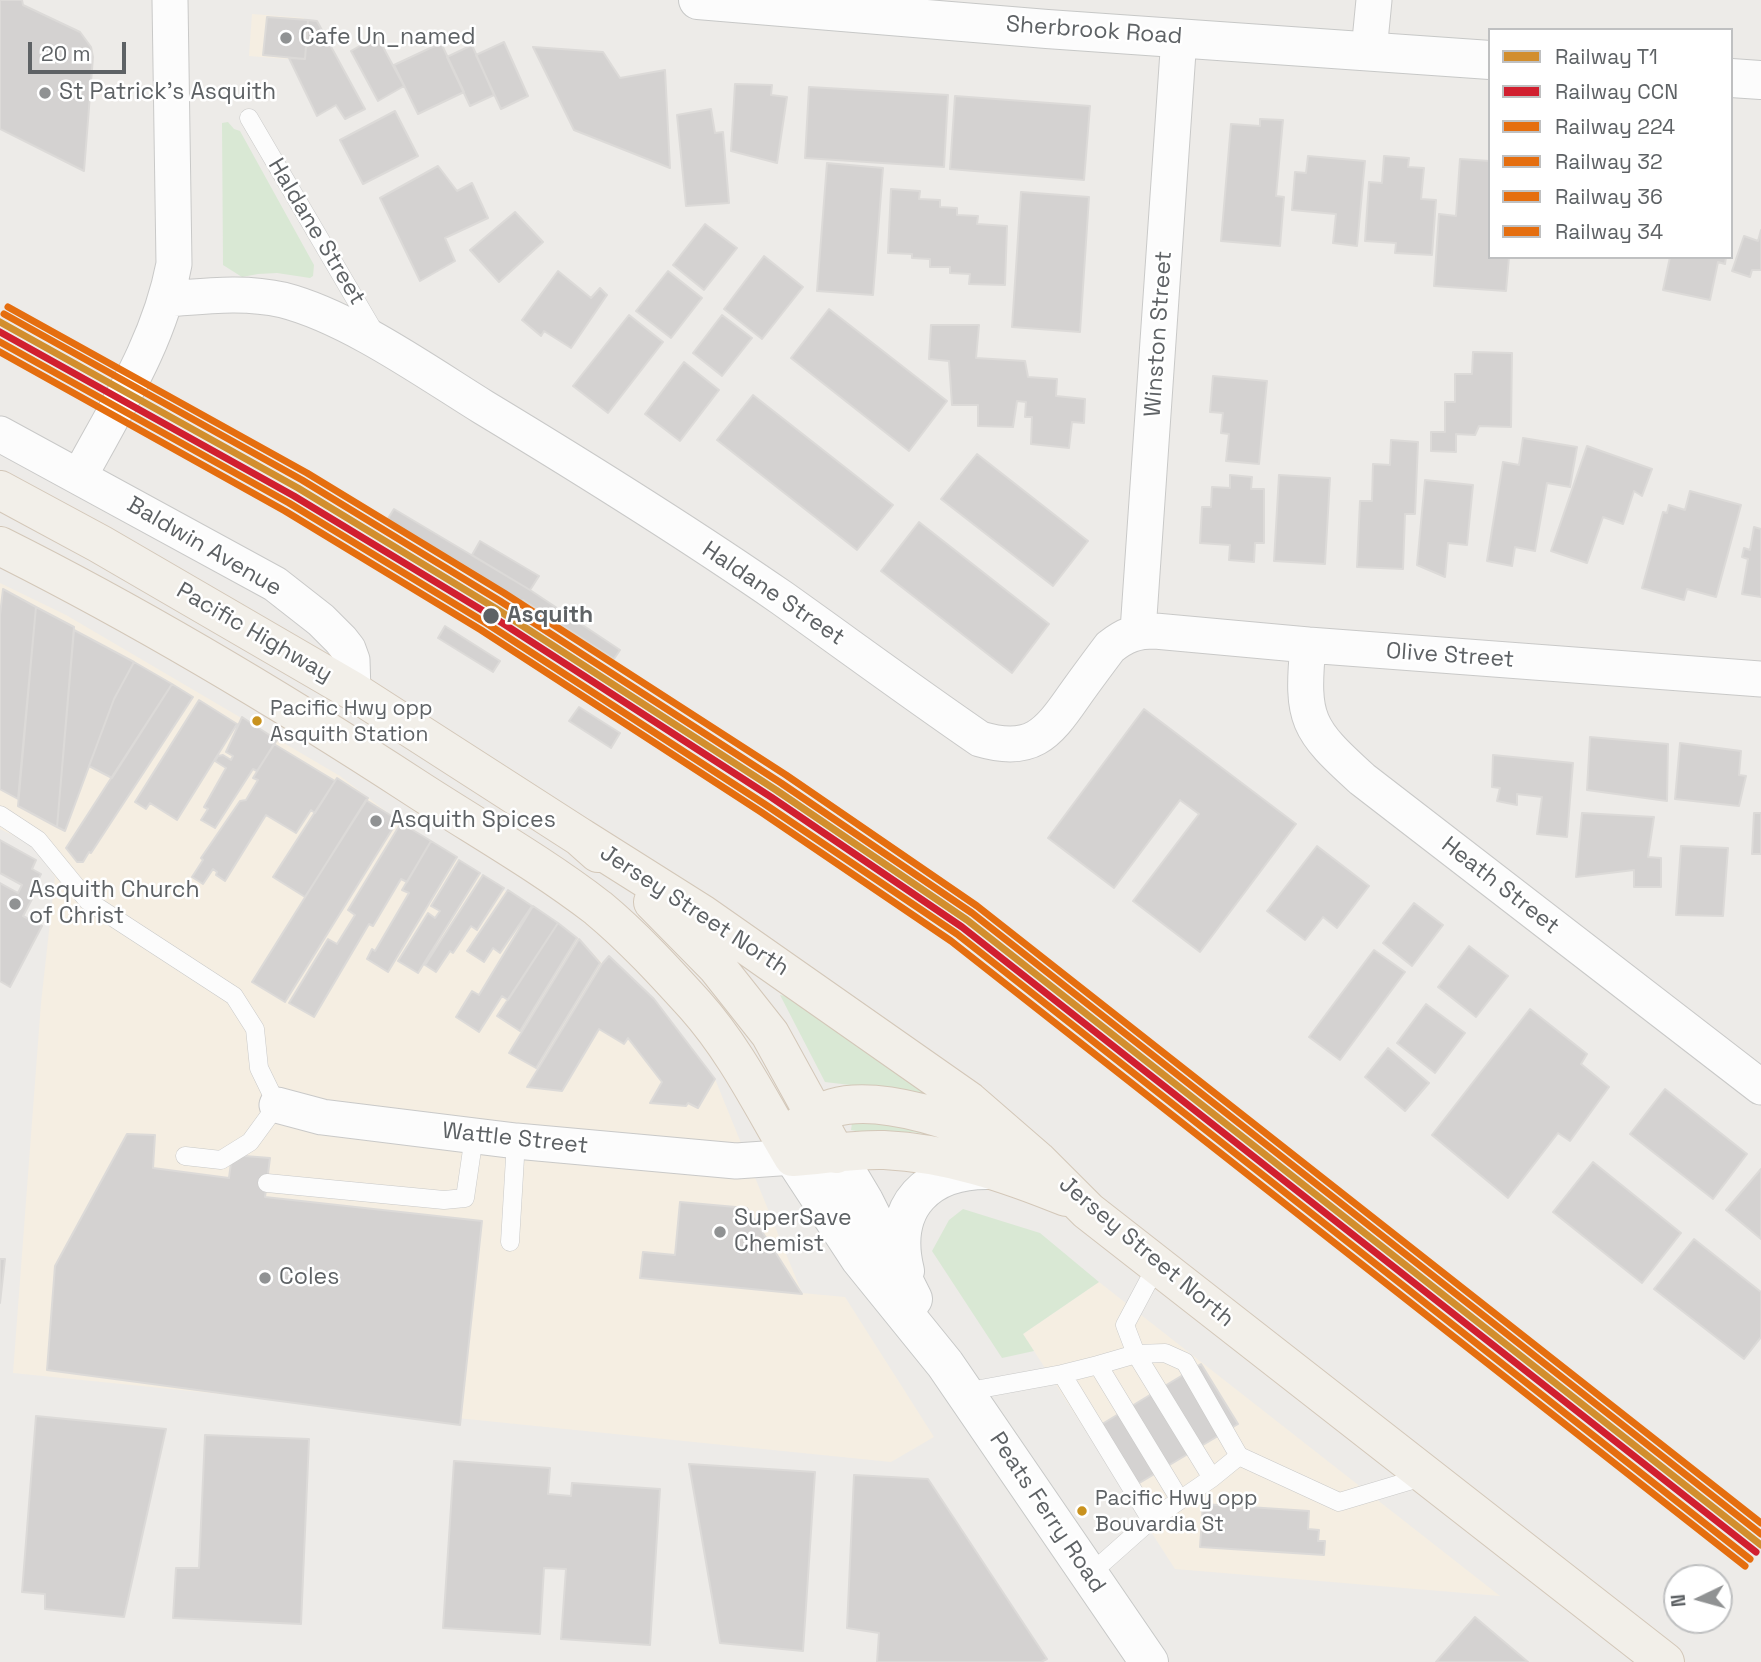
<!DOCTYPE html>
<html>
<head>
<meta charset="utf-8">
<style>
	body { margin:0 }
	#map { position:relative; width:1761px; height:1662px; overflow:hidden; background:#edebe8; font-family:"Space Grotesk",sans-serif }
	canvas { display:block }
	.legend { position:absolute; left:1488px; top:28px; width:245px; height:231px; box-sizing:border-box; background:#fff; border:2px solid #bfc0c1; margin:0; padding:9px 12px; list-style:none; font-size:21px; color:#5e6265 }
	.legend li { display:flex; align-items:center; gap:14px; height:35px }
	.legend b { width:35px; border:2px solid #bfc0c1 }
	.north { position:absolute; left:1663px; top:1564px; width:70px; height:70px; box-sizing:border-box; background:#fff; border:2px solid #bfc0c1; border-radius:50%; rotate:265deg; font-size:19px; font-weight:700; line-height:28px; text-align:center; color:#5e6265 }
	.north::after { content:''; display:block; margin:auto; width:24px; height:32px; background:#909293; clip-path:polygon(50% 0,100% 100%,50% 72%,0 100%) }
	.scale { position:absolute; left:28px; top:42px; width:98px; height:32px; box-sizing:border-box; border:4px solid #5e6265; border-top:0; padding-left:9px; font-size:21px; line-height:24px; white-space:nowrap; color:#5e6265; -webkit-text-stroke:5px #fff; paint-order:stroke }
</style>
</head>
<body>
<div id="map">
<canvas width="1761" height="1662"></canvas>
<ul class="legend">
<li><b style="height:9px;background:#d28e2e"></b>Railway T1</li>
<li><b style="height:9px;background:#d11f2f"></b>Railway CCN</li>
<li><b style="height:9px;background:#e56e0f"></b>Railway 224</li>
<li><b style="height:9px;background:#e56e0f"></b>Railway 32</li>
<li><b style="height:9px;background:#e56e0f"></b>Railway 36</li>
<li><b style="height:9px;background:#e56e0f"></b>Railway 34</li>
</ul>
<div class="north">N</div>
<div class="scale">20 m</div>
</div>
<script>
const c = document.querySelector('canvas').getContext('2d');
c.lineJoin = 'round';
function paint(path, color) { c.fillStyle = color; c.fill(path, 'evenodd'); }
function trace(path, color, width, dash) { c.strokeStyle = color; c.lineWidth = width; c.lineCap = dash ? 'butt' : 'round'; c.setLineDash(dash || []); c.stroke(path); }
function drawText(font, color, halo, rows, align = 'center') {
  c.font = font + ' "Space Grotesk",sans-serif'; c.lineWidth = 5; c.setLineDash([]); c.textBaseline = 'middle'; c.strokeStyle = halo; c.fillStyle = color; for (const [text, x, y, turn = 0] of rows) {
    c.save(); c.translate(x, y); c.rotate((+turn || 0) * Math.PI / 180); c.textAlign = isNaN(turn) ? turn : align; if (halo) c.strokeText(text, 0, 0); c.fillText(text, 0, 0); c.restore();
  }
}
const commercial = new Path2D(`
	M252,14L304,18L300,60L249,56Z
	M0,583L66,615L340,776L401,823L579,939L715,1079L802,1293L845,1297L934,1437L891,1462L13,1373L41,1003L55,877L35,846L0,829Z
	M1099,1282L1500,1596L1175,1569L1023,1334Z`);
const green = new Path2D(`
	M228,122L234,129L240,131L314,265L313,276L310,278L277,273L258,274L242,277L223,265L222,123Z
	M780,995L785,996L925,1094L825,1082Z
	M869,1119L945,1137L912,1132H861L851,1130L852,1123Z
	M963,1209L1040,1233L1099,1282L1023,1334L1034,1351L1002,1358L932,1251L949,1220Z`);
const building = new Path2D(`
	M0,0H22L23,5L80,32L91,47L93,57L84,171L0,129Z
	M267,17L308,20L305,59L263,55Z
	M308,20L317,21L365,109L345,119L336,105L317,116L289,58L305,59Z
	M377,36L404,86L378,101L351,51Z
	M504,42L528,96L501,109L476,55Z
	M441,43L464,92L418,114L394,65Z
	M472,45L494,95L470,106L447,57Z
	M533,47L603,52L620,78L665,70L670,168L574,130Z
	M735,84L772,85L771,95L787,97L777,163L731,151Z
	M809,87L948,95L944,167L805,158Z
	M955,96L1090,106L1084,180L950,169Z
	M711,109L715,133L723,132L729,203L686,206L677,115Z
	M395,111L418,156L363,184L340,140Z
	M1260,119L1283,120L1276,196L1284,197L1280,246L1221,241L1231,124L1260,126Z
	M1308,156L1365,161L1357,246L1333,243L1336,214L1292,210L1295,172L1306,173Z
	M1384,156L1409,158L1408,167L1424,168L1421,199L1436,200L1432,255L1395,253L1396,243L1365,241L1369,182L1382,183Z
	M1460,159L1490,161V257H1509L1506,291L1434,286L1439,214L1456,216Z
	M827,163L883,168L873,295L817,291Z
	M438,166L457,191L472,183L488,218L445,238L455,261L420,281L380,198Z
	M891,189L920,191L919,199L940,200V207L957,208V215L978,216L977,224L1007,226L1005,285L969,284L970,274L950,273V267H930V259L912,258V254L888,253Z
	M1021,192L1089,197L1080,332L1012,327Z
	M515,212L543,242L499,282L470,250Z
	M705,224L737,248L704,290L673,265Z
	M1761,230V270H1752L1750,277L1732,271L1744,236L1758,241Z
	M764,256L803,287L762,339L724,309Z
	M1670,257H1726L1725,264L1718,262L1710,300L1663,290Z
	M558,271L591,298L600,288L607,295L571,348L544,331L541,336L522,320Z
	M668,271L702,298L671,338L636,311Z
	M829,309L947,401L909,451L791,358Z
	M629,315L663,342L608,413L573,386Z
	M722,315L752,338L722,376L693,353Z
	M931,325H979L976,358L1025,361L1028,377L1057,379L1056,396L1085,399L1084,423L1072,422L1069,448L1031,444L1032,417H1025L1026,402L1017,401L1013,427L978,426V405H952L949,361L929,359Z
	M1473,352L1512,353L1511,427L1479,426L1475,435L1456,434V452L1431,451V432H1445V402H1455V374H1472Z
	M684,362L719,390L680,441L645,414Z
	M1213,376L1267,381L1259,464L1226,461L1229,434L1221,433L1223,413L1210,412Z
	M753,395L893,505L857,550L717,440Z
	M1523,438L1577,447L1570,487L1547,483L1535,551L1515,547L1512,566L1487,561L1503,462L1519,465Z
	M1391,440L1418,442L1415,514H1405L1403,569L1357,567L1360,501H1372L1373,464L1390,465Z
	M1587,446L1652,469L1642,496L1634,491L1623,524L1603,517L1587,563L1551,551Z
	M977,454L1088,541L1053,586L941,499Z
	M1230,475L1252,477L1251,489H1264V543H1255L1254,562L1229,560L1230,545L1200,543L1202,507H1211L1212,487L1230,488Z
	M1279,475L1330,478L1325,564L1274,561Z
	M1425,480L1473,485L1467,545L1448,543L1445,577L1417,565Z
	M1690,491L1741,505L1716,597L1687,589L1684,600L1642,588L1663,512L1667,513L1669,505L1685,510Z
	M394,509L530,590L620,650L614,659L523,600L519,605L478,579L480,575L387,520Z
	M919,522L1049,624L1012,673L881,571Z
	M1754,527L1761,529V597L1742,594L1748,559L1742,557L1744,548L1750,550Z
	M480,541L539,576L530,590L472,555Z
	M3,589L36,607L18,799L0,789V615Z
	M36,607L74,627L57,827L18,806Z
	M445,626L500,661L493,672L438,638Z
	M74,630L134,662L114,699L65,831L57,827Z
	M134,662L172,684L112,778L89,766L114,699Z
	M172,684L193,697L91,853L89,852L83,862H77L66,848Z
	M199,700L237,724L177,820L150,803L146,809L135,802Z
	M579,707L620,733L611,748L569,721Z
	M1144,709L1296,824L1200,952L1133,901L1199,814L1180,800L1114,888L1048,838Z
	M242,717L277,740L257,771L253,769L215,828L201,820L208,809L204,807L226,768L215,761L218,756L223,755L231,760L233,756L226,752Z
	M1590,737L1668,744L1667,801L1587,790Z
	M1680,743L1741,751L1739,775L1746,776L1739,806L1675,799Z
	M274,744L335,781L315,813L311,810L296,833L266,815L225,881L216,875L217,872L213,869L203,884L192,877L203,860L201,858L240,801L246,800L258,780L253,778Z
	M1493,755L1573,763L1567,837L1537,834L1542,797L1517,794V805L1497,801L1500,788L1492,787Z
	M337,778L368,798L305,897L273,877Z
	M366,800L398,820L285,1002L252,982Z
	M1582,813L1654,817L1648,857L1661,858V887H1634V870L1576,877Z
	M1754,813H1761V854H1752Z
	M401,823L431,841L407,882L401,879L373,926L369,924L314,1017L289,1003L328,939L337,944L355,915L348,910Z
	M0,840L36,860L32,869L41,874L37,882L40,884L23,916L42,926L10,987L0,981V883L18,893L22,885L0,873Z
	M431,841L457,857L388,972L367,959L372,949L375,951L409,893L402,890Z
	M1317,846L1369,886L1337,928L1323,917L1305,940L1267,911Z
	M1681,846L1728,848L1723,916L1676,915Z
	M459,860L480,873L418,973L398,961L428,913L435,918L440,911L431,906Z
	M483,875L504,888L477,930L471,926L453,953L450,951L436,972L425,965Z
	M508,890L532,906L500,953L493,948L484,962L467,951Z
	M1414,903L1443,925L1412,966L1383,943Z
	M533,906L558,923L508,1000L502,996L479,1032L456,1017L472,991L479,995Z
	M558,923L577,938L520,1031L497,1016Z
	M579,939L600,963L536,1068L509,1053Z
	M1469,946L1508,976L1476,1017L1438,987Z
	M1374,950L1405,972L1340,1060L1309,1037Z
	M609,956L654,999L715,1079L698,1108L688,1103L686,1106L650,1103L662,1082L628,1038L624,1044L599,1029L562,1091L527,1087L602,964Z
	M1426,1004L1465,1033L1435,1073L1397,1043Z
	M1530,1009L1587,1054L1581,1064L1609,1087L1570,1141L1558,1133L1508,1198L1432,1135Z
	M1388,1048L1429,1083L1405,1111L1365,1077Z
	M1665,1089L1747,1154L1713,1199L1630,1134Z
	M127,1134L155,1135L153,1168L229,1178L232,1155L270,1158L265,1197L482,1221L460,1425L47,1370L55,1266Z
	M1593,1162L1681,1233L1642,1283L1553,1212Z
	M1761,1169V1239L1726,1210Z
	M680,1202L747,1208L802,1294L640,1278L643,1252L675,1255Z
	M1694,1239L1761,1292V1337L1744,1359L1654,1289Z
	M0,1259H5L0,1303Z
	M1201,1364L1238,1424L1126,1491L1089,1432Z
	M36,1416L166,1429L124,1617L45,1609V1594L22,1592Z
	M205,1435L309,1439L301,1624L173,1618L176,1568H199Z
	M454,1461L550,1468L548,1494L571,1496L572,1483L660,1489L650,1645L561,1639L566,1569L544,1568L540,1634L443,1628Z
	M689,1464L815,1472L803,1651L720,1643Z
	M854,1475L928,1479L1047,1659L1041,1662H877L879,1633L847,1628Z
	M1203,1504L1309,1511L1308,1529L1319,1530L1318,1541H1325L1324,1555L1200,1547Z
	M1475,1617L1528,1662H1436Z`);
const lane = new Path2D(`
	M249,118L375,333
	M0,815L38,840L88,901L234,996L255,1029L259,1068L277,1105L250,1142L221,1160L185,1156
	M267,1183L444,1200L465,1198L474,1136
	M510,1242L516,1141
	M1158,1263L1125,1325L1136,1354L1165,1353L1185,1362L1239,1456L1212,1478
	M1098,1365L1136,1354L1212,1478L1180,1500
	M1062,1374L1098,1365L1180,1500L1151,1520
	M964,1392L1062,1374L1151,1520L1089,1575
	M1239,1456L1339,1502L1426,1476`);
const street = new Path2D(`
	M1369,51L1374,0
	M167,299C206,296 245,291 283,300C349,317 425,371 483,407C584,468 685,531 782,598C848,645 913,693 980,739C1031,754 1047,735 1074,696C1086,679 1098,663 1110,647C1125,635 1136,631 1155,631L1308,645L1761,679
	M0,434L275,584L321,620L341,640L348,649L352,660L353,691
	M79,477C116,408 159,343 174,264L170,0
	M1138,631L1179,37
	M1308,645C1301,720 1307,729 1362,779L1761,1087
	M277,1105L322,1117L516,1141L736,1161L793,1157`);
const secondary = new Path2D(`
	M698,0L1047,29L1490,60
	M1731,78L1761,80
	M836,1154L864,1201L913,1299
	M793,1157L860,1259L945,1364L1149,1662
	M905,1271C889,1206 928,1168 992,1170`);
const primary = new Path2D(`
	M0,490L100,544L353,691L580,837L598,853
	M0,546C144,618 282,701 417,789C477,828 541,864 598,908C633,937 665,972 695,1005C736,1051 762,1105 793,1157C823,1155 854,1149 884,1150C948,1153 1007,1173 1066,1197
	M580,837L702,914L969,1101L1037,1160L1088,1211L1665,1662
	M653,902L717,967L770,1034L836,1154
	M795,1129C807,1121 819,1112 833,1108C880,1094 957,1122 1001,1140`);
const rail1 = new Path2D(`
	M0,322L298,488L495,608L776,790L967,920L1761,1545`);
const rail2 = new Path2D(`
	M0,332L294,496L490,615L771,797L962,927L1756,1552`);
const rail3 = new Path2D(`
	M4,314L302,480L500,601L781,783L972,913L1761,1534`);
const rail4 = new Path2D(`
	M0,342L289,503L486,623L766,805L957,934L1750,1559`);
const rail5 = new Path2D(`
	M8,307L307,473L504,593L786,775L977,906L1761,1523`);
const rail6 = new Path2D(`
	M0,352L285,511L481,630L761,812L951,941L1745,1566`);
const markers = [
	[286,38,7,"#909293"],
	[45,93,7,"#909293"],
	[491,616,9,"#5e6265"],
	[257,721,6,"#c9921e"],
	[376,821,7,"#909293"],
	[15,904,7,"#909293"],
	[720,1232,7,"#909293"],
	[265,1278,7,"#909293"],
	[1082,1511,6,"#c9921e"]
];
const busNames = [
	["Pacific Hwy opp",270,709],
	["Asquith Station",270,735],
	["Pacific Hwy opp",1095,1499],
	["Bouvardia St",1095,1525]
];
const streetNames = [
	["Sherbrook Road",1094,31,4],
	["Haldane Street",316,232,59],
	["Winston Street",1159,334,-86],
	["Baldwin Avenue",204,547,30],
	["Haldane Street",773,594,34],
	["Pacific Highway",254,633,30],
	["Olive Street",1450,656,4],
	["Heath Street",1500,886,38],
	["Jersey Street North",694,911,33],
	["Wattle Street",515,1139,6],
	["Jersey Street North",1146,1252,40],
	["Peats Ferry Road",1047,1513,56]
];
const poiNames = [
	["Cafe Un_named",300,38],
	["St Patrick's Asquith",59,93],
	["Asquith Spices",390,821],
	["Asquith Church",29,891],
	["of Christ",29,917],
	["SuperSave",734,1219],
	["Chemist",734,1245],
	["Coles",279,1278]
];
const stopNames = [
	["Asquith",507,616]
];
paint(commercial, '#f5eee2');
paint(green, '#d9e8d4');
paint(building, '#d4d2d1');
trace(building, '#dcdad8', 2);
trace(lane, '#c9c9c8', 19);
trace(street, '#c9c9c8', 37);
trace(secondary, '#c7c8c7', 40);
trace(primary, '#d3c7b8', 40);
trace(lane, '#fcfcfc', 18);
trace(street, '#fcfcfc', 35);
trace(secondary, '#fcfcfc', 38);
trace(primary, '#f2efe9', 38);
trace(rail1, '#d28e2e', 7);
trace(rail2, '#d11f2f', 7);
trace(rail3, '#e56e0f', 7);
trace(rail4, '#e56e0f', 7);
trace(rail5, '#e56e0f', 7);
trace(rail6, '#e56e0f', 7);
for (const [x, y, r, color] of markers) { const dot = new Path2D(); dot.arc(x, y, r, 0, 2 * Math.PI); c.fillStyle = color; c.fill(dot); trace(dot, '#fff', 2.5); }
drawText('21px', '#5e6265', '#fff', busNames, 'left');
drawText('23px', '#5e6265', '#fff', streetNames);
drawText('23px', '#5e6265', '#fff', poiNames, 'left');
drawText('bold 23px', '#5e6265', '#fff', stopNames, 'left');
</script>
</body>
</html>
